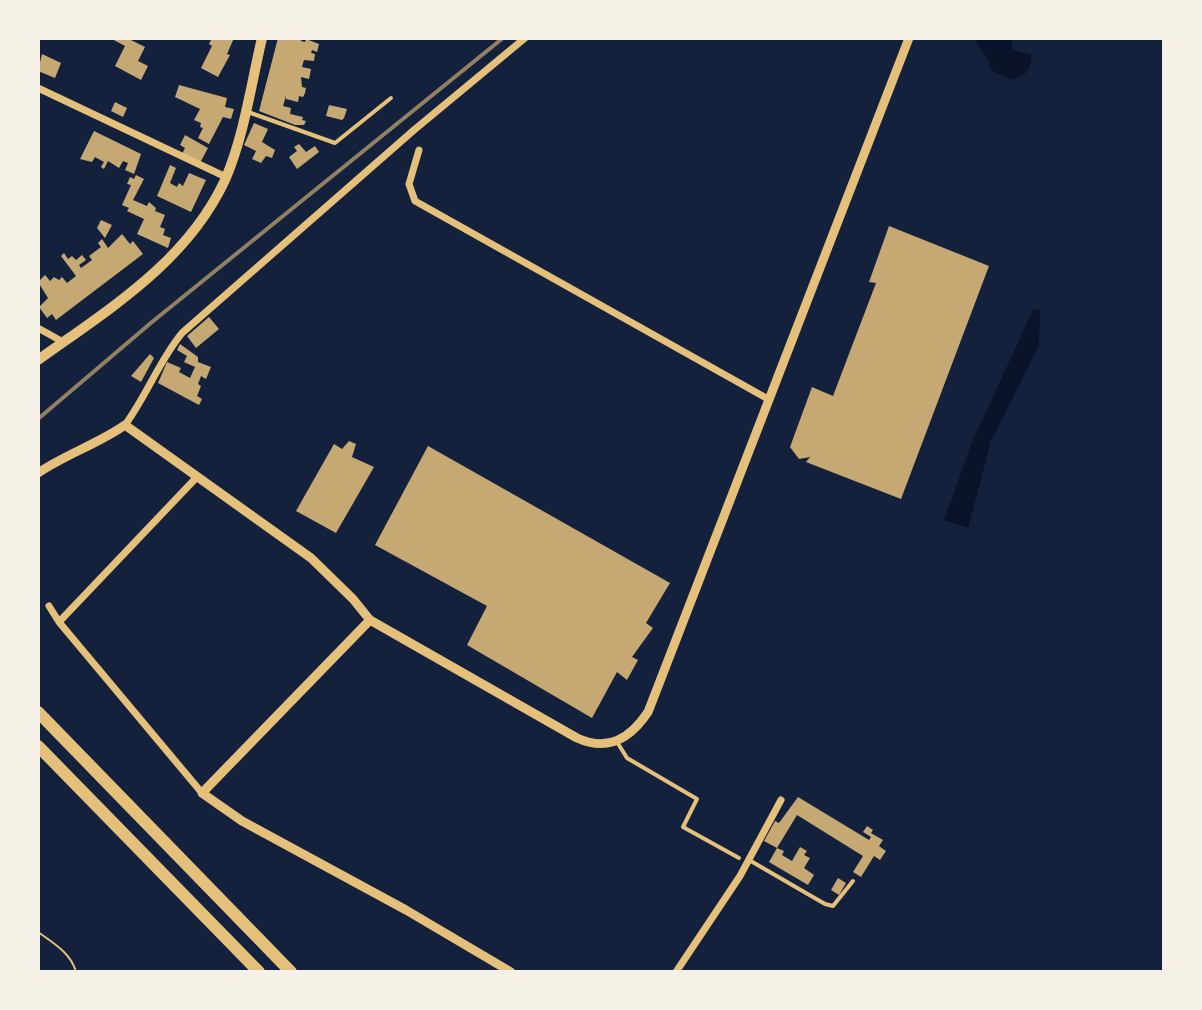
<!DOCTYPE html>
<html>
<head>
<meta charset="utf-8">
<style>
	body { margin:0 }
	#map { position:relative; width:1202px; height:1010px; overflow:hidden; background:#14213d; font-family:Inter,sans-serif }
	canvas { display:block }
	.frame { position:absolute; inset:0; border:40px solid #f6f1e7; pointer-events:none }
</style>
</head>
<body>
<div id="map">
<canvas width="1202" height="1010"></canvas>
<div class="frame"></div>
</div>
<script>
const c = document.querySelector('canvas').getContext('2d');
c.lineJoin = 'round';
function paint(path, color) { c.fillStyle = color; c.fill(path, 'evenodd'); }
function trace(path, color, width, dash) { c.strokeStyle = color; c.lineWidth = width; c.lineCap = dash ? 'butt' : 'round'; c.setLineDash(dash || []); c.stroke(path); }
const water = new Path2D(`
	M974,38H1011L1013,50L1032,55C1028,75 1030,72 1011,80L990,70L989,63Z
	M1040,309L1039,345L991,441L968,528L944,520L972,442L1033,310Z`);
const building = new Path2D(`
	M110,38H127L145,47L138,61L148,66L141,80L115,66L125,46Z
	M212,38H234L227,54L230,55L218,77L201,68L212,46L209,44Z
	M278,38H302L301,41L305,42L306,39L319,44L317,52L312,50L311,53L315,54L314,61L304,60L302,67L311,69L309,79L301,77L302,87L306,88L305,93L303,97L299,96L298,102L286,99V96L283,106L291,108L290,114L303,117L302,120L306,121L304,125H295L259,111Z
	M42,54L61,63L55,78L38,71Z
	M179,85L227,98L225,107L234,109L231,119L223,117L209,144L198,138L203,128L200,127L201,123L194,120L200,109L175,97Z
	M115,102L127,108L123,117L111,111Z
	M329,105L347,109L344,118L342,120L326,116Z
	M254,123L268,129L262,142L275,150L272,158L266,156L261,163L252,159L256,151L244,145Z
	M94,131L141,154L134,174L125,170L128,163L123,161L119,168L108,161L104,169L101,167L104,162L95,157L92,162L80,159Z
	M185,135L208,148L200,163L182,154L185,148L180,145Z
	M299,144L306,152L315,146L319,152L297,169L289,157L297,151L294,147Z
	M170,165L176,168L170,183L177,187L179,183L183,186L189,173L206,180L191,212L157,196Z
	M136,175L144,179L133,200L147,206L149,202L156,208L155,211L165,215L160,227L165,229L163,235L171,238L168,248L137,234L144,219L127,211L129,208L122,205L131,185L127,184L130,177L134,179Z
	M101,220L112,225L105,238L97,228Z
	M889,226L989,266L901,499L806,462L810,457L799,459L790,447L812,387L833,396L876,283L869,282Z
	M122,234L130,244L133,241L143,254L56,320L52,314L47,318L39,307L48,298L38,282L45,275L50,281L54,277L59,280L62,277L67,283L76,276L61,256L64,253L68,259L72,256L76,260L82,255L86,260L79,265L81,268L92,260L89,256L101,247L98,243L102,239L108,248Z
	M209,317L219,329L196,348L187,336Z
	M180,344L198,357V362L211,367L206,379L201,376L198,384L201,386L197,396L202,399L199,405L158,383L167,362L181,368L179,372L190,378L195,367L184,362L187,356L177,350Z
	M150,354L154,358L141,382L131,376Z
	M349,441L356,444L352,457L374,467L336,533L296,511L334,444L342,449Z
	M428,446L670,583L646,623L653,628L632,657L638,660L627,680L617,672L592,718L467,645L487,606L375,545Z
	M798,797L869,840L871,837L863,832L867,826L873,830L871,833L883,840L879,846L886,851L880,860L874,856L861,877L853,872L863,856L797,815L777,848L764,841L775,821L779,823Z
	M800,847L807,851L804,855L810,858L804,868L814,875L808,885L769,862L777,848L784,851L782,855L792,861Z
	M838,878L846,883L839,895L831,890Z`);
const path = new Path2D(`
	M38,932C53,943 71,953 76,972`);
const service = new Path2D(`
	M248,112L335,143L391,98
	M617,742L627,758L697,799L683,827L739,858
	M749,860L825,904L833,906L853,881`);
const minor = new Path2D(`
	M38,88L226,177
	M419,150L409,184L415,201L768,399
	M38,328L63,342
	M125,425C147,395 159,361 182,333L414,130L525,38
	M49,606L59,622L202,793
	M59,622L196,478
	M676,972L740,876L781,800`);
const tertiary = new Path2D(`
	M38,473C66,454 98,444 125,425L311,558L353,599L370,620L577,738C608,752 630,739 648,712L909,38
	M370,620L202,793L242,821L406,910L511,972`);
const secondary = new Path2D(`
	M38,360C109,309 187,262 225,180C244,136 251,85 262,38`);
const trunk = new Path2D(`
	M38,712L291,972
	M38,746L259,972`);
const rail = new Path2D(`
	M38,419L152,322L503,38`);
paint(water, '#0b132b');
paint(building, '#c6a872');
trace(path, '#e5c07b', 2);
trace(service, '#e5c07b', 4);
trace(minor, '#e5c07b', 7);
trace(tertiary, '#e5c07b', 9);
trace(secondary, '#e5c07b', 10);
trace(trunk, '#e5c07b', 12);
trace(rail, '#918062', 4);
</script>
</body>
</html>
